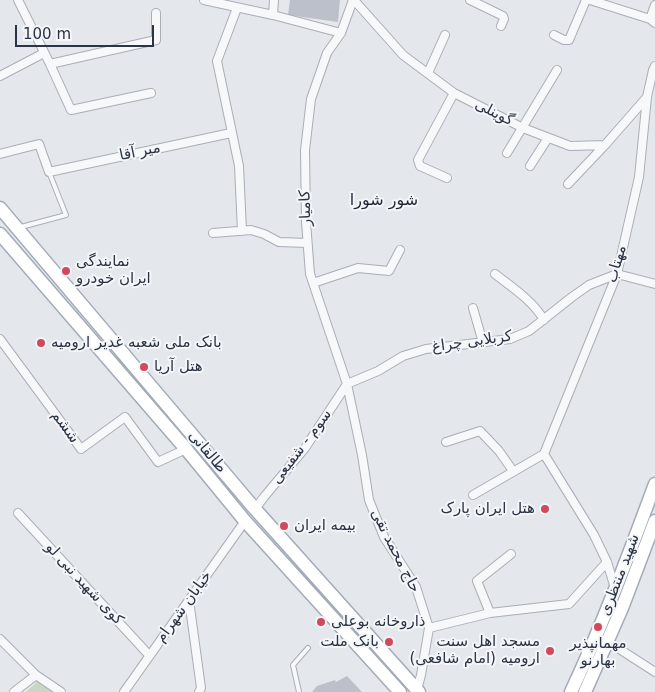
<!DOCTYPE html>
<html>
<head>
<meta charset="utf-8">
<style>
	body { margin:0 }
	#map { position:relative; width:655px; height:692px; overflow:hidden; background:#e4e7ec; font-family:"DejaVu Sans",sans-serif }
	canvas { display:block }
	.scale { position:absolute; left:15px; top:25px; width:139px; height:22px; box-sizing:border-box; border:2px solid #2b3445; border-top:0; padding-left:6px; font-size:15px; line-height:18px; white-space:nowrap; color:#2b3445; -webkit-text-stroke:4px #f4f6f9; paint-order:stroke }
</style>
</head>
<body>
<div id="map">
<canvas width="655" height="692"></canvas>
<div class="scale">100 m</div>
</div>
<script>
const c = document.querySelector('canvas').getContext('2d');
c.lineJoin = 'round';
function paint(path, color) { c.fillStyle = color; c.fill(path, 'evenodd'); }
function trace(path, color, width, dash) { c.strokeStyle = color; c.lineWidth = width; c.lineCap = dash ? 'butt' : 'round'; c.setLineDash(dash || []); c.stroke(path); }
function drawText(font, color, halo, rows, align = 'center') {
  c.font = font + ' "DejaVu Sans",Cairo,sans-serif'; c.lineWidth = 4; c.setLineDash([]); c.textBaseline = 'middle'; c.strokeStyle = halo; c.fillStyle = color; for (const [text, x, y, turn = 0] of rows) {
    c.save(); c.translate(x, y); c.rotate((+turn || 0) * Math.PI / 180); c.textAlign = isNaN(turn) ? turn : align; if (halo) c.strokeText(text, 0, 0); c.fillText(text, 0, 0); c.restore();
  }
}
const green = new Path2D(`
	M38,681L54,692H26Z`);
const building = new Path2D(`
	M290,0H340L338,22L288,15Z
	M347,676L362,692H312L317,686L335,680L336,682Z`);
const lane = new Path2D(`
	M21,227L66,215L49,172
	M299,692L293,665L308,648`);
const street = new Path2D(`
	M18,0L50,64L71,110L151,93
	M204,0L273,15L341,33
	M353,0L341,33L327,53L311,99L305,150L306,222L310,274L347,384L362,455L369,500L384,537L416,587L429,628L421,675L417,690
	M354,0L403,55L454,93L523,128L570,146L605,145L647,97
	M470,0L503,16L504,19L501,26
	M590,0L650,19L655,23
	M237,8L217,61L239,166L242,231
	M273,15L274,0
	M650,19L655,5
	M554,35L564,40H569L586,0
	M50,64L156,40V13
	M428,73L445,35
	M0,76L44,53
	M507,153L557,70
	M0,154L39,144L49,172L231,133
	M530,166L548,138
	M447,178L420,166L418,160L454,93
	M568,184L605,145
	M213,233L251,230L264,234L279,242L307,243
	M495,274C512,287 533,301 544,320
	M313,283L358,268L389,271L400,250
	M473,308L483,343
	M0,339L81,449L125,417L158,462L186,449
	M347,384L378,371L403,356L426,349L510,339L529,331L572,297L589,285L617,274L655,284
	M446,442L480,431L499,451L513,471
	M544,454L617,274L639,177L647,97L653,70L655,66
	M544,454L594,535L607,562L615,588
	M473,495L544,454
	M255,509L264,497L305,448L347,384
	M18,513L149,655
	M189,600L201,688L199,692
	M490,613L477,581L511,554
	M429,628L490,613L569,604L607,562
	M0,639L36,675L61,692
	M607,641L655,672
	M14,692L36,675
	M124,692L245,521`);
const primary = new Path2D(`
	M0,208L255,509L419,692
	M0,234L186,449L245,521L400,692
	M571,692C603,624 629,554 655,484
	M585,692L622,608L655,521`);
const markers = [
	[66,271,5,"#d1495b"],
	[41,343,5,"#d1495b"],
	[144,367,5,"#d1495b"],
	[545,509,5,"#d1495b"],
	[284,526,5,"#d1495b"],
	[321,622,5,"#d1495b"],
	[598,627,5,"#d1495b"],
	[389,642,5,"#d1495b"],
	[550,651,5,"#d1495b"]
];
const streetNames = [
	["گوینلی",494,113,27],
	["میر آقا",140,152,-12],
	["کامیار",306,208,-92],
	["مهتاب",617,264,-74],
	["کربلایی چراغ",472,342,-8],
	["ششم",65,427,54],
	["سوم - شفیعی",302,447,-53],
	["طالقانی",207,452,50],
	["حاج محمد تقی",395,551,63],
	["شهید منتظری",620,575,-69],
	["کوی شهید نبی لو",84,584,47],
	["خیابان شهرام",184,607,-54]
];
const poiNames = [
	["نمایندگی",76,262],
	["ایران خودرو",76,279],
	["بانک ملی شعبه غدیر ارومیه",51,343],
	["هتل آریا",154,367],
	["هتل ایران پارک",535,509,"right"],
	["بیمه ایران",294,526],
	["ذاروخانه بوعلی",331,622],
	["بانک ملت",379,642,"right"],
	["مسجد اهل سنت",540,642,"right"],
	["ارومیه (امام شافعی)",540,659,"right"],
	["مهمانپذیر",598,644,"center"],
	["بهارنو",598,661,"center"]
];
const neighbourhoodNames = [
	["شور شورا",384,201]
];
paint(green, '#c9d6c5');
paint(building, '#bbc0ca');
trace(lane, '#a9aeb7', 6);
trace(street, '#a9aeb7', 10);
trace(primary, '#a3abb8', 15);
trace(lane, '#f7f8fa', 4);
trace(street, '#f7f8fa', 8);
trace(primary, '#fff', 12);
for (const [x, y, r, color] of markers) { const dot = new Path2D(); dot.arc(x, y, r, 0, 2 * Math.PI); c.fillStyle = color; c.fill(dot); trace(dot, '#f4f6f9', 2); }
drawText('15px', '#2b3445', '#f4f6f9', streetNames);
drawText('15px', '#2b3445', '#f4f6f9', poiNames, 'left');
drawText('16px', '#1d2536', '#f4f6f9', neighbourhoodNames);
</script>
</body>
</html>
